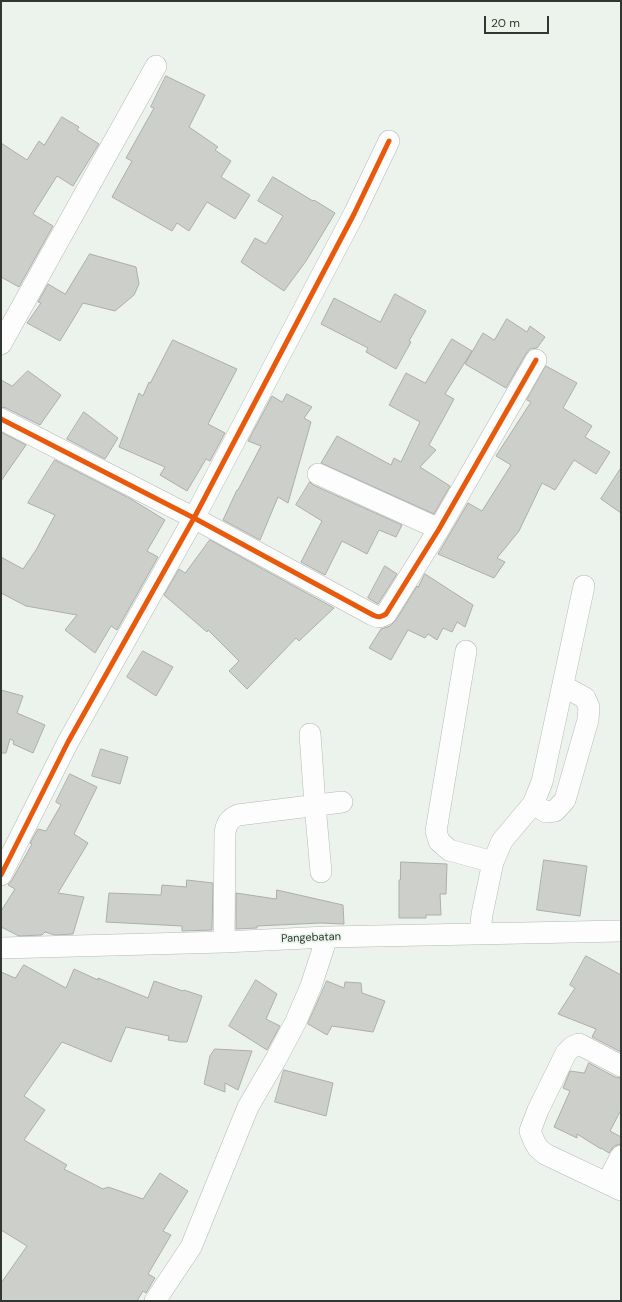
<!DOCTYPE html>
<html>
<head>
<meta charset="utf-8">
<style>
	body { margin:0 }
	#map { position:relative; width:622px; height:1302px; overflow:hidden; background:#ecf2ec; font-family:"DM Sans",sans-serif }
	canvas { display:block }
	.frame { position:absolute; inset:0; border:2px solid #323632; pointer-events:none }
	.scale { position:absolute; left:484px; top:16px; width:65px; height:18px; box-sizing:border-box; border:2px solid #323632; border-top:0; padding-left:5px; font-size:12px; line-height:14px; white-space:nowrap; color:#323632; -webkit-text-stroke:3px #e9f5e9; paint-order:stroke }
</style>
</head>
<body>
<div id="map">
<canvas width="622" height="1302"></canvas>
<div class="frame"></div>
<div class="scale">20 m</div>
</div>
<script>
const c = document.querySelector('canvas').getContext('2d');
c.lineJoin = 'round';
function paint(path, color) { c.fillStyle = color; c.fill(path, 'evenodd'); }
function trace(path, color, width, dash) { c.strokeStyle = color; c.lineWidth = width; c.lineCap = dash ? 'butt' : 'round'; c.setLineDash(dash || []); c.stroke(path); }
function drawText(font, color, halo, rows, align = 'center') {
  c.font = font + ' "DM Sans",sans-serif'; c.lineWidth = 3.5; c.setLineDash([]); c.textBaseline = 'middle'; c.strokeStyle = halo; c.fillStyle = color; for (const [text, x, y, turn = 0] of rows) {
    c.save(); c.translate(x, y); c.rotate((+turn || 0) * Math.PI / 180); c.textAlign = isNaN(turn) ? turn : align; if (halo) c.strokeText(text, 0, 0); c.fillText(text, 0, 0); c.restore();
  }
}
const building = new Path2D(`
	M166,76L205,95L189,127L218,147L215,150L231,161L221,177L250,195L235,219L207,202L189,231L177,223L172,231L112,197L132,161L126,158L154,108L151,107Z
	M62,117L79,127L77,130L99,144L73,186L57,176L33,214L53,226L19,287L1,277V143L27,160L39,141L44,145Z
	M273,177L313,201L314,200L335,213L306,261L284,291L241,262L255,238L266,244L283,216L258,201Z
	M90,254L136,267L139,284L134,295L115,311L83,303L60,341L27,323L41,303L38,302L48,284L65,294Z
	M395,294L426,311L409,341L411,342L396,369L366,352L368,348L321,324L334,298L380,322Z
	M507,319L527,332L530,326L545,337L537,348L530,349L526,354L506,388L465,364L483,333L494,340Z
	M452,339L472,351L445,394L454,399L429,445L436,450L420,467L450,486L434,514L321,463L337,436L391,465L394,458L401,462L420,422L389,405L406,373L425,383Z
	M173,340L237,369L208,424L225,433L210,461L206,459L187,491L160,475L165,467L119,447L139,393L143,396L149,382L150,383Z
	M546,366L577,383L563,408L592,426L585,437L610,452L596,474L574,460L555,490L542,483L519,531L497,558L505,562L494,578L438,554L468,503L482,511L511,465L496,456L531,402L527,400Z
	M28,371L61,395L40,425L6,408L1,407V380L12,386Z
	M287,394L312,407L304,418L311,422L288,503L278,497L260,540L223,520L237,490H238L261,446L248,441L272,396L282,402Z
	M84,412L118,438L105,459L67,439Z
	M1,432L26,445L1,481Z
	M55,460L131,499L165,520L147,551L158,557L117,630L111,626L95,653L65,630L77,615L26,606L1,593V557L23,569L36,550L55,515L28,503Z
	M621,468V513L601,499Z
	M310,482L313,485L402,525L396,537L379,530L367,554L342,541L325,575L301,562L322,521L296,505Z
	M210,540L334,608L299,641L296,638L247,689L229,671L239,661L208,630L207,632L164,595L179,569L185,573Z
	M385,566L397,574L378,604L368,598Z
	M425,574L473,605L465,627L457,622L452,632L443,628L437,640L428,634L425,638L408,630L391,660L369,648L381,629L390,626L396,620L417,586L418,587Z
	M143,651L173,667L156,696L127,677Z
	M1,690L23,696L17,713L45,725L33,753L13,744L14,741L10,739L6,753H1Z
	M101,749L128,757L120,784L92,776Z
	M70,774L97,787L74,834L88,843L58,893L84,897L73,934L55,935L45,932L42,935L19,936L1,927V911L15,889L8,885L12,880L32,844L30,843L38,829L46,831L61,805L56,802Z
	M544,860L587,866L580,916L537,910Z
	M401,862L447,864L446,894H440L441,915H426V918H399V880H400Z
	M187,880L213,883L212,930L182,931V926L106,922L109,893L161,895L162,885L186,887Z
	M277,890L343,905L344,924L321,923L257,926V928L236,929V893L276,899Z
	M586,956L621,975V1052L592,1037L596,1029L558,1014L575,988L570,985Z
	M24,965L66,988L74,969L98,980V978L148,998L154,981L183,991L184,990L202,996L187,1042H180L168,1040L169,1036L126,1027L111,1062L62,1042L24,1096L45,1110L24,1140L67,1165L64,1169L103,1189L108,1187L143,1199L160,1173L188,1191L163,1231L171,1235L148,1274L155,1278L146,1293L143,1291L137,1301H1V1283L27,1246L1,1230V972L15,978Z
	M256,980L277,994L266,1019L280,1026L267,1050L229,1026Z
	M327,981L344,988L345,982L361,983L362,993L385,1001L373,1032L332,1026L327,1035L308,1024Z
	M215,1049L252,1051L238,1090L225,1083V1092L204,1084L210,1056Z
	M589,1063L615,1077L621,1078V1110L610,1131L621,1137V1144L614,1146L609,1153L601,1148V1149L577,1134V1138L554,1127L570,1091L563,1088L570,1071L584,1073Z
	M284,1070L333,1083L326,1116L275,1102Z`);
const street = new Path2D(`
	M389,141L354,214L194,518L373,615C379,618 381,617 386,614L439,529L536,360
	M1,344L156,66
	M1,419L194,518L68,742L1,875
	M318,474L439,529
	M466,651L436,831L439,841L449,850L493,862
	M310,734L315,805L321,872
	M533,804L546,812L555,811L565,800L588,720L589,707L585,698L563,686
	M480,933L482,914L493,862L502,841L533,804L542,782L584,586
	M224,942L225,832C227,823 229,819 238,815L342,802
	M1,948L224,942L327,937L621,931
	M621,1066L579,1044L572,1047L566,1053L538,1110L530,1131L534,1141L538,1148L545,1154L621,1190
	M607,1183L621,1156
	M155,1301L191,1247L248,1107L276,1059L296,1021L311,986L327,937`);
const cycleway = new Path2D(`
	M389,141L354,214L194,518L373,615C379,618 381,617 386,614L439,529L536,360
	M1,419L194,518L68,742L1,875`);
const streetNames = [
	["Pangebatan",311,938,-2]
];
paint(building, '#cdcfca');
trace(building, '#acafa9', 1);
trace(street, '#b4b9b4', 22);
trace(street, '#fcfdfc', 21);
trace(cycleway, '#e8590c', 5);
drawText('11px', '#323632', '#e9f5e9', streetNames);
</script>
</body>
</html>
